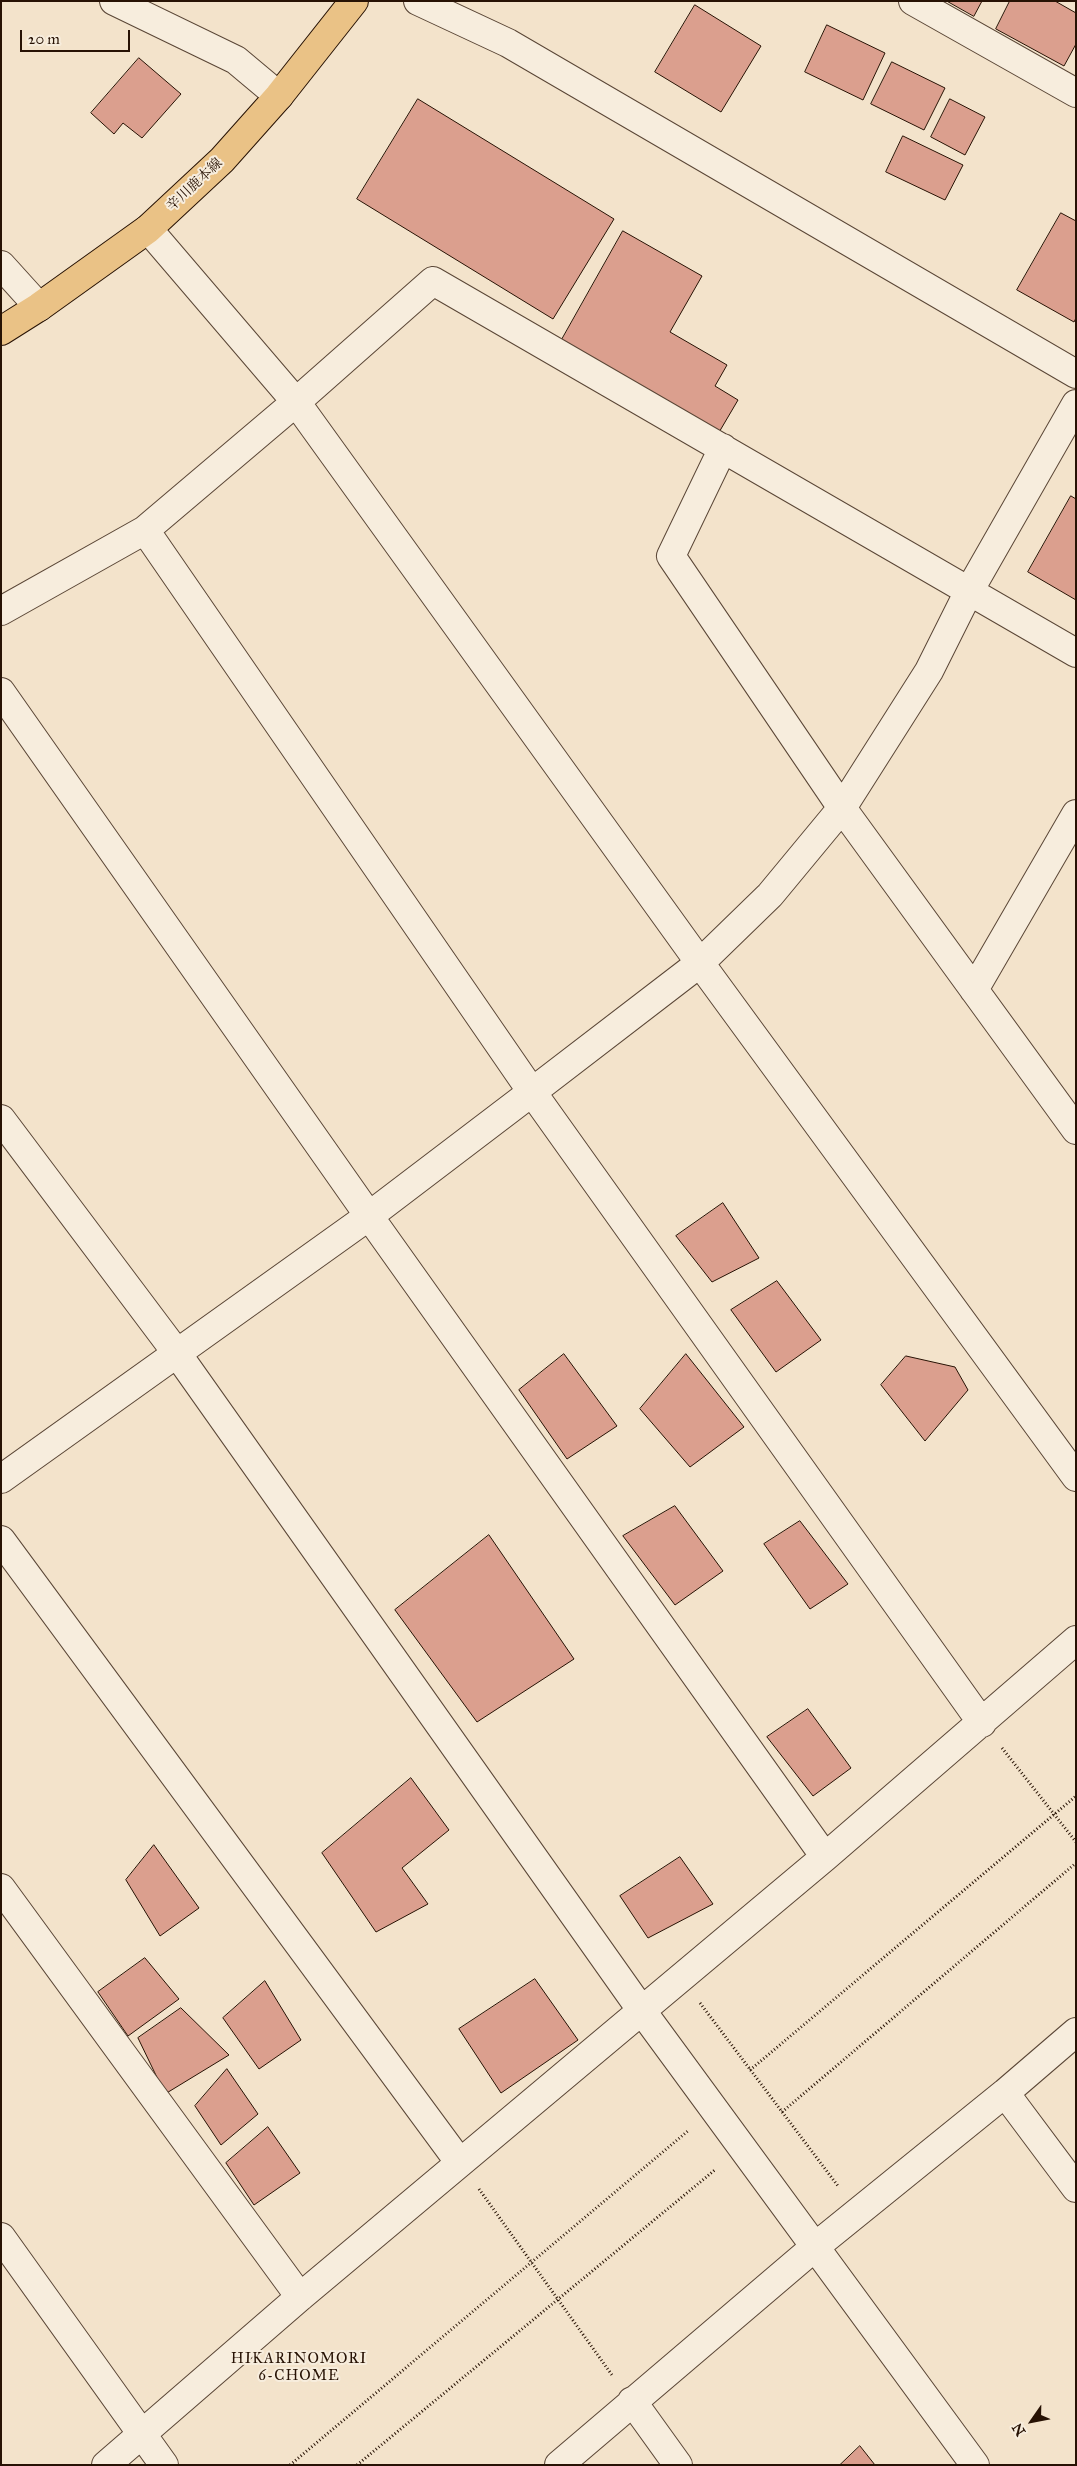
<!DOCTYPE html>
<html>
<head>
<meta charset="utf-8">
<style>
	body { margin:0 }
	#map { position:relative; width:1077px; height:2466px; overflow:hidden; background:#f3e3cb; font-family:"IM FELL Great Primer",serif }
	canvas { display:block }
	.frame { position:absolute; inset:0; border:2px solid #271204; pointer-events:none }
	.north { position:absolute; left:1007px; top:2396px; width:50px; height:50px; -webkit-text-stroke:4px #f7eddd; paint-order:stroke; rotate:237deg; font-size:14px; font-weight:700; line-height:20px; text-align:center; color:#271204 }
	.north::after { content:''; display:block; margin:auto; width:18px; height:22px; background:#271204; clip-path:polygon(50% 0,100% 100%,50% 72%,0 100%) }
	.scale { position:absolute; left:20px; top:30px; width:110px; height:22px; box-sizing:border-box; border:2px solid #271204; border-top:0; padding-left:6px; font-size:15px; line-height:18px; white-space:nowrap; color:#271204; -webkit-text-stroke:4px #f7eddd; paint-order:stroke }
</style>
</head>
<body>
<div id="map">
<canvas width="1077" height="2466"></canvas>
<div class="frame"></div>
<div class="north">N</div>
<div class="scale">20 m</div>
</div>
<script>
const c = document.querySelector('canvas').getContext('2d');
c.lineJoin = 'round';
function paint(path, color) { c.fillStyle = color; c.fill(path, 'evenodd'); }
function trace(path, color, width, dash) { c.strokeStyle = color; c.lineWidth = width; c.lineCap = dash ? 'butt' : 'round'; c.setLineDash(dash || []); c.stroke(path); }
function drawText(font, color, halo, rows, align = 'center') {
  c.font = font + ' "IM FELL Great Primer","Noto Serif JP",serif'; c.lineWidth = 4; c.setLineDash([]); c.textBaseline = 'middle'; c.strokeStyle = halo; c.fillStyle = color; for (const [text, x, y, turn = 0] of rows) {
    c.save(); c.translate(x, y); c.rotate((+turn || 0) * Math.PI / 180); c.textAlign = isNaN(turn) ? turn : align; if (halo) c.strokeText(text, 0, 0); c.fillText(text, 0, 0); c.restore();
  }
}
const building = new Path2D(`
	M947,1H982L974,16Z
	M1010,1H1055L1076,13V44L1064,66L996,29Z
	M695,5L761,46L721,112L655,72Z
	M827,25L885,53L863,100L805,72Z
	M139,58L181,94L142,138L123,123L114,134L91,113Z
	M892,62L945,88L924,130L871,104Z
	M418,99L614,219L553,319L357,199Z
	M950,99L985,117L965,155L931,137Z
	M903,136L963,165L945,200L886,172Z
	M1061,213L1076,221V318L1074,322L1017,290Z
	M623,231L702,276L670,332L727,365L715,386L738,400L718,434L560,343Z
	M1071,496L1076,499V600L1028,572Z
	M723,1203L759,1258L712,1282L676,1236Z
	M777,1281L821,1340L776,1372L731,1310Z
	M564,1354L617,1426L567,1459L519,1390Z
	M686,1354L744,1427L690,1467L640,1409Z
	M906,1356L955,1367L968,1390L925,1441L881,1385Z
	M675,1506L723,1571L675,1605L623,1536Z
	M800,1521L848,1584L810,1609L764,1544Z
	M489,1535L574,1659L477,1722L395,1610Z
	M808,1709L851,1768L813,1796L767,1737Z
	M411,1778L449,1830L402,1868L428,1904L376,1932L322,1853Z
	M154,1845L199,1908L160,1936L126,1880Z
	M680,1857L713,1904L648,1938L620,1896Z
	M145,1958L179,1999L128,2036L98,1992Z
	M535,1979L578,2040L501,2093L459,2029Z
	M265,1981L301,2040L259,2069L223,2018Z
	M181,2008L229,2055L165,2094L138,2038Z
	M227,2069L258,2114L221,2145L195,2106Z
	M268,2127L300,2173L254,2205L226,2163Z
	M860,2446L875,2465H840Z`);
const path = new Path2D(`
	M1002,1748L1076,1842
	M700,2003L838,2186
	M750,2070L1076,1796
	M782,2112L1076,1863
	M479,2189L612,2375
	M290,2465L689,2130
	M357,2465L716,2169`);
const minor = new Path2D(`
	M114,1L236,60L279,96
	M418,1L508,43L1076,374
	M913,1L1076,93
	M148,229L296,402L700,963L1076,1477
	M1,265L39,307
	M723,448L671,556L842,808L1076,1130
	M145,530L532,1092L982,1723
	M1,611L145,530L296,402L433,281L1076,653
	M1,692L369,1216L825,1857
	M974,990L1076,814
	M1,1119L176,1352L642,2011L975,2465
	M1,1479L369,1216L532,1092L700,963L770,895L842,808L929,671L968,593L1076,404
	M1,1540L460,2163
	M1,1888L300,2297
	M1005,2093L1076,2188
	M1,2237L164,2465
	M632,2401L678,2465
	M106,2465L300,2297L825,1857L1076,1640
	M559,2465L816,2246L1005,2093L1076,2032`);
const major = new Path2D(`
	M1,331L39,307L148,229L222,160L279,96L354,1`);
const streetNames = [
	["辛川鹿本線",195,185,-43]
];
const neighbourhoodNames = [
	["HIKARINOMORI",299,2359],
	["6-CHOME",299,2376]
];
paint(building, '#db9f8e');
trace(building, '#271204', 1);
trace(minor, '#5a4636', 30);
trace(major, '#271204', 30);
trace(path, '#271204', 3, [1, 2.5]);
trace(minor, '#f7eddd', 28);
trace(major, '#eac286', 28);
drawText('14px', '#271204', '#f7eddd', streetNames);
c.letterSpacing = '1px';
drawText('15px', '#271204', '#f7eddd', neighbourhoodNames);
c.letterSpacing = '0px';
</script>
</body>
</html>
